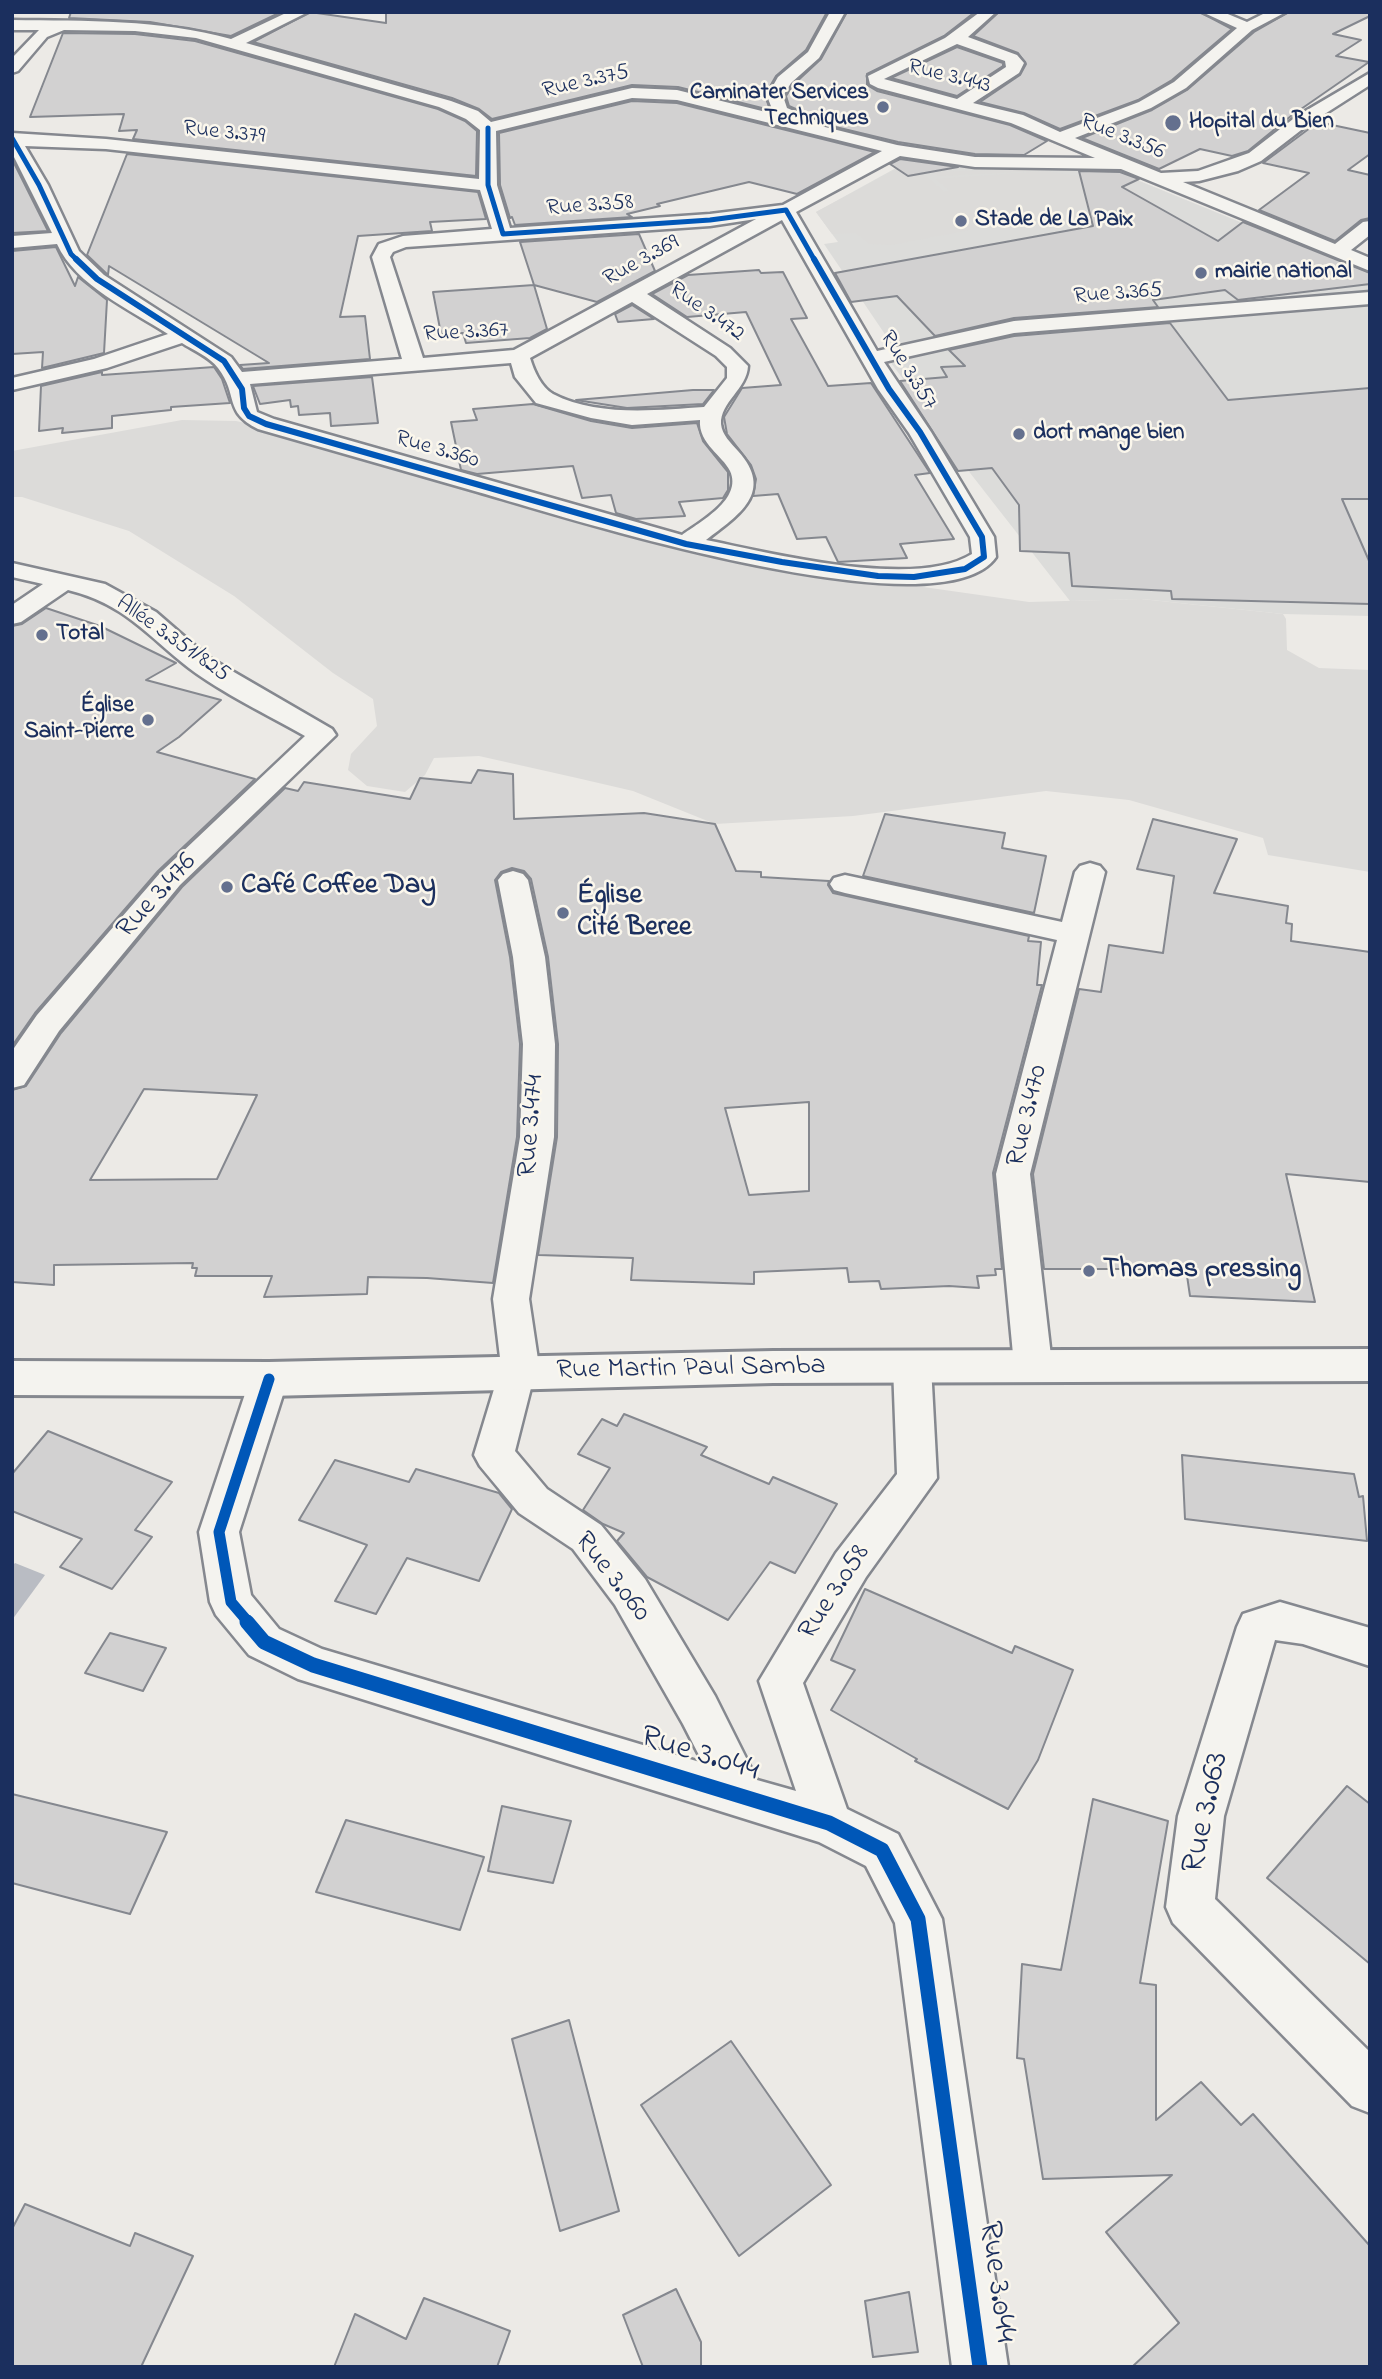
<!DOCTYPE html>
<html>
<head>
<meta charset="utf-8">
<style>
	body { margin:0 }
	#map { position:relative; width:1382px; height:2379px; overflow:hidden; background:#eceae6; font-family:"Indie Flower",sans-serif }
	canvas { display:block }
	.frame { position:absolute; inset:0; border:14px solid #1b2f5e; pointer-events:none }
</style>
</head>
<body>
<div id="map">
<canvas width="1382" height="2379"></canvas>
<div class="frame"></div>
</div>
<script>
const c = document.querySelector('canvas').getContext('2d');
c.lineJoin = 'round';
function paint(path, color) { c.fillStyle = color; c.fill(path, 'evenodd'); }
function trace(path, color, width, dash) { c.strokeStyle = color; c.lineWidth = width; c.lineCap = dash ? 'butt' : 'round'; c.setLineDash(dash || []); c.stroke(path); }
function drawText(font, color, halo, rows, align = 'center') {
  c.font = font + ' "Indie Flower",sans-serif'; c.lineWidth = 5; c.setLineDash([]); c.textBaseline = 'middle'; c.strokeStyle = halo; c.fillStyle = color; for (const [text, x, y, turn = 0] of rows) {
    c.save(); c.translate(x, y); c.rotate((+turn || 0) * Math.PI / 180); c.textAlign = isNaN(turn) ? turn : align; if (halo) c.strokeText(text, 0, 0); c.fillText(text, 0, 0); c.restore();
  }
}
const built = new Path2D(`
	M916,157L975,169L1061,167L1120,173L1370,275V616L1283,614L1142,599L1070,601L967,469L943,432L891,363L903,361L824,244L838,242L816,212Z`);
const green = new Path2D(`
	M899,168L922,173L944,192L949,190L936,179L1047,171L1083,177L1078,180L1085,186L1104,189L1127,187L1137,190L1138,198L891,245L870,244L856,233L832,234L816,212Z
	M1056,168L1084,169L1080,171L1056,170L939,176L932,172Z
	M182,420L236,421L309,437L719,558L1029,602L1141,599L1283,614L1286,619L1287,650L1319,668L1370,670V872L1268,855L1263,838L1129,800L1046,791L853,816L715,824L633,791L577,778L479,756L434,758L425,775L405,792L367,786L348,770L351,754L377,726L373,699L333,673L234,596L129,531L22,497H12V451Z`);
const water = new Path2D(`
	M15,1563L45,1575L12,1620V1566Z`);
const building = new Path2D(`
	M71,12H281L231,36L150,22L69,18Z
	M310,12L386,23V12H827L806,50L776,76L765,95L770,110L678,87L632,85L492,119L479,109L452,98L253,42Z
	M847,12H975L944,36L867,74V85L877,91L1010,125L1047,141L1024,155L975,154L898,142L819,123L816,118L789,106L786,96L793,85L821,59Z
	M999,12H1200L1232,29L1172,80L1138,100L1060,129L1024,113L980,102L1020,75L1026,64L1018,53L973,36Z
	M1289,12H1370V16L1333,34L1361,40L1336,56L1369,62L1291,116L1248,151L1232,156L1200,149L1159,169L1082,138L1152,110L1187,90L1254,32Z
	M63,33L135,34L195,41L438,109L465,121L477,131L476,176L133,139L137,130L119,131L124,114L30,117Z
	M957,47L1003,63V66L957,96L891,78Z
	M632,101L677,103L875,152L797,194L749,182L657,204L660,206L627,214L632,217L515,225L512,217L510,218L500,185L499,133Z
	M1318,122L1370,133V154L1348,170L1370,175V218L1361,220L1335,241L1259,210L1309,173L1263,163Z
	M127,154L478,192L486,219L430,222L432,231L358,236L340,317L365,316L370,359L243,369L240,365L269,363L109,266L108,275L87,255Z
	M12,159L48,231L12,233Z
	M900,159L958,167L908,176L890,164Z
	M1079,171L1120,172L1139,179L1122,187L1218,241L1243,222L1370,273V284L1238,300L1225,290L1153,300L1158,307L1014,318L935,336L897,296L851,302L835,273L1093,226Z
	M639,234L655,271L597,302L534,285L520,242Z
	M56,247L75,286L78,277L107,300L104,353L42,368L43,352L12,354V251Z
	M759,270L761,273L783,272L807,318L791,319L828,386L871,383L930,473L915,475L954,539L900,544L907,558L838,562L826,537L797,539L778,494L753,496L756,479L751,465L727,434L724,417L742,388L781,385L746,312L687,317L652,294L688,275Z
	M534,285L547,329L530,338L466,343L463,333L441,334L433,292Z
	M632,305L654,319L618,322L615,314Z
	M1170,323L1228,400L1370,388V499H1342L1370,563V604L1172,599L1171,591L1072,586L1069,553L1020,551L1019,505L992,468L958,471L900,381L947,377L941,367L965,366L949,350L1014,336Z
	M214,367L222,379L230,403L171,407V410L112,416V428L62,433L63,428L39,431L41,386L102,372V375Z
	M372,377L378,423L331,426L330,413L299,415L298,406L291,407L290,400L260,404L253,386Z
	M693,390H714L703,404L627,408L576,400Z
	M533,404L591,421L632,428L697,423L703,441L728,472V490L723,498L679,502L685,516L636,519L616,513L611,495L582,498L573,466L477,474L461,470L451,422L477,420L473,409Z
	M46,608L100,626L176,663L146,680L221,700L179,737L157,752L255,779L158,871L35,1013L12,1046V626L22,624Z
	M478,770L513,774L514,819L644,813L715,824L736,871L761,872V877L829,881L828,885L833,893L1029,936L1028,941L1041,942L1037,985H1042L993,1173L1002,1269H995L996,1275L977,1276L979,1288L949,1286L881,1289L879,1281L849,1282L847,1268L754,1272V1284L631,1280L633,1258L538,1255L557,1137L558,1044L548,957L531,879L524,871L512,868L501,872L495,880L510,957L520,1044L517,1137L493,1283L427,1278L368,1277L367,1294L264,1297L272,1276H195L197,1268H192L193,1263L54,1265V1285L12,1282V1090L26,1086L61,1033L182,887L285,788L298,791L304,782L410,799L420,778L471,783ZM144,1089L257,1095L217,1179L90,1180ZM809,1102V1191L749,1195L725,1108Z
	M885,814L1005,833L1002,848L1046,856L1034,913L863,876Z
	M1153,819L1237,839L1214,893L1288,906L1286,923L1292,924L1291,941L1370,952V1182L1286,1174L1315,1302L1190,1296L1186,1269H1044L1033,1174L1079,989L1101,992L1109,945L1163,953L1174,876L1137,869Z
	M624,1414L707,1447L701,1455L769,1484L773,1477L837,1504L795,1573L770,1562L728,1620L647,1577L617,1541L624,1533L603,1524L583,1510L610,1468L578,1454L602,1419L617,1426Z
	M48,1431L172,1482L135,1530L152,1537L112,1589L60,1567L82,1539L12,1511V1474Z
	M1182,1455L1354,1474L1359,1497L1363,1496L1367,1541L1185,1519Z
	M335,1460L409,1482L416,1469L499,1493L512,1509L479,1581L407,1558L376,1614L335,1601L367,1545L299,1520Z
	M865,1589L1012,1653L1015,1646L1073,1670L1038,1760L1008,1809L915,1761L917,1759L831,1710L855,1670L831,1660Z
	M110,1633L166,1648L143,1691L85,1673Z
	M1347,1786L1370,1804V1964L1267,1878Z
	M12,1794L167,1832L130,1914L12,1883Z
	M1093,1799L1168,1821L1140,1983L1156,1985V2120L1201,2082L1241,2125L1253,2114L1370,2246V2367H1132L1179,2323L1106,2232L1172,2175L1043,2179L1024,2059L1017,2058L1022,1964L1061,1970Z
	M502,1806L571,1821L553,1883L488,1871Z
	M346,1820L484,1857L460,1930L316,1892Z
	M569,2020L619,2211L560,2231L512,2039Z
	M731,2041L831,2185L739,2256L641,2105Z
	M25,2204L130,2246L135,2233L193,2256L141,2367H12V2229Z
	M676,2289L701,2342V2367H643L623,2315Z
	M909,2292L918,2352L873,2357L865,2301Z
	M424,2298L510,2331L497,2367H334L355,2314L406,2339Z`);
const minor = new Path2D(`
	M288,12H308L246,43L451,101L478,111L491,122L632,88L677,90L774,114L767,96L778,77L808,52L830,12H845L819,58L791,83L783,96L787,108L815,120L817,125L897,145L975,157L1095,158L1011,123L878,88L870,84L868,76L945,38L980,12H996L968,37L1017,55L1024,63L1019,73L973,103L1023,115L1060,132L1139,102L1174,82L1237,28L1202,12H1223L1247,22L1267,12H1286L1252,30L1186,88L1151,108L1075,138L1161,173L1198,171L1249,153L1297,116L1370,73V85L1309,124L1261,161L1238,171L1199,181L1183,182L1335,244L1363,222L1370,221V235L1351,250L1370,258V271L1121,169L975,167L900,156L796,212L877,351L1014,321L1370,292V304L1014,333L884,362L931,432L994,537L996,557C941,637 561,516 478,492C405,471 331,450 258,429C223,412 239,395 218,368C210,357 193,350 182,343L107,368L12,390V378L94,359L168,334C131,310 76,286 57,244L12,248V236L52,233L12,153V133L106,139L479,179L480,130L466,119L439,107L196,38L135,31L64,30L47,37L18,71L12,73V58L39,30H12V20C86,21 159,19 231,39ZM957,44L1005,61L1006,67L957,99L884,79ZM632,98L677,100L882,151L783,205L710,214L510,228L497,185L496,131ZM25,146L106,149L480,190L492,229L403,236L379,244L372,257L402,359L242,372L231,357L104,275L79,251L48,185ZM756,219L514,350L423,358L390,257L393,252L406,247L710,226ZM782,220L878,389L909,433L970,537L972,554C915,590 771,553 706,540C739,515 775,492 738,451C731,443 722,435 721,424C720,402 747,389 748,366L730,348L647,294ZM632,302L716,356L727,367V378L704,407C657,410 597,417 553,394C541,387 534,371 530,358ZM511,363L515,377L536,403L591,418L632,425L700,420C699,432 705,441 712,449C718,456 726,463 730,471C743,499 700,522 682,535L274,419L257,412L250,384Z
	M12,563L105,584L156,612L208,657L332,729L336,735L180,885L59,1031L24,1085L12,1088V1051L37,1015L160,873L305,736C268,715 222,693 189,668C147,635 123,603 68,590L21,622L12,624V605L43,584L12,577Z
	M1090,863L1100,866L1105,872L1030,1174L1052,1365L1046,1375L1033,1380L1020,1375L1014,1365L996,1174L1057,940L845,893L834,890L830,884L834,878L845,875L1062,922L1075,872L1080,866Z
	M513,871L523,874L528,880L545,957L555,1044L554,1137L529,1299L540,1373L532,1384L515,1451L547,1489L601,1525L645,1579L715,1696L757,1780L796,1791L759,1681L836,1553L897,1474L893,1366L899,1355L912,1351L925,1355L931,1366L937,1478L866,1577L803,1683L847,1809L898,1834L942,1919L1008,2367H952L895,1923L866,1866L819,1842L298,1679L249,1655L216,1615L210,1602L199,1532L250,1379L255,1368L269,1364L283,1368L288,1379L239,1532L251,1595L279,1629L322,1649L703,1763L683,1724L615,1605L573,1549L519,1513L480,1466L474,1455L501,1366L493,1299L520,1137L523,1044L513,957L498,880L503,874Z
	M1280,1602L1370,1628V1666L1303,1644L1275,1640L1224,1816L1215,1899L1370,2052V2113L1352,2106L1173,1923L1166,1907L1178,1816L1237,1627L1243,1614Z`);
const secondary = new Path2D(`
	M1370,1349V1381L773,1383L269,1396L12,1395V1361L269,1362L773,1351Z`);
const cyclewayFar3 = new Path2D(`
	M488,128V185L503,234L710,220L786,210L815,261
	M12,138L39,185L71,254L78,261`);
const cyclewayFar2 = new Path2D(`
	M76,259L97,279L224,361L242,389L244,408L249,416L266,424L686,544L782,562L878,576L914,577L965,569L984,557L982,537L920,432L889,389L814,259`);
const cyclewayFar1 = new Path2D(`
	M249,1623L231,1602L219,1532L269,1379`);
const cycleway = new Path2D(`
	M247,1622L264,1642L313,1665L829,1823L882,1850L918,1919L980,2367`);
const markers = [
	[883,107,7,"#64708e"],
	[1173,123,9,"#64708e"],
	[961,221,7,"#64708e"],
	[1201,273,7,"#64708e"],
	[1019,434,7,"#64708e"],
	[42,635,7,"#64708e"],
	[148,720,7,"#64708e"],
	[227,887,7,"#64708e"],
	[563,913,7,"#64708e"],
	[1089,1271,7,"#64708e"]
];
const farStreetnames = [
	["Rue 3.443",949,78,14],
	["Rue 3.375",586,83,-13],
	["Rue 3.379",224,134,6],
	["Rue 3.356",1122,138,22],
	["Rue 3.358",590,207,-4],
	["Rue 3.369",642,262,-29],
	["Rue 3.365",1118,295,-4],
	["Rue 3.472",706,313,35],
	["Rue 3.367",466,334,-3],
	["Rue 3.357",907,371,58],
	["Rue 3.360",437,451,16],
	["Allée 3.351/825",172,640,35]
];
const farPoinames = [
	["Caminater Services",869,94,"right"],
	["Techniques",869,120,"right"],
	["Hopital du Bien",1189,123],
	["Stade de La Paix",975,221],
	["mairie national",1215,273],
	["dort mange bien",1033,434],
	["Total",56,635],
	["Église",134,707,"right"],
	["Saint-Pierre",134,733,"right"]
];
const poiNames = [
	["Café Coffee Day",241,887],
	["Église",577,897],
	["Cité Beree",577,929],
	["Thomas pressing",1103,1271]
];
const streetNames = [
	["Rue 3.476",158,897,-48],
	["Rue 3.470",1029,1116,-77],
	["Rue 3.474",533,1126,-86],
	["Rue Martin Paul Samba",691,1370,-1],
	["Rue 3.060",611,1578,52],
	["Rue 3.058",836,1593,-57]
];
const nearStreetnames = [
	["Rue 3.044",699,1756,17],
	["Rue 3.063",1208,1813,-78],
	["Rue 3.044",995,2282,82]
];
paint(built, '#dcdcda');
paint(green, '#dcdbd9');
paint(water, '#b9bcc3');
paint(building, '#d2d1d1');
trace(building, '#85888f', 2);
trace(minor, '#85888f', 5);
trace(secondary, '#85888f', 6);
paint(minor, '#f4f3ef');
paint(secondary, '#f4f3ef');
trace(cyclewayFar3, '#0057b8', 5);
trace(cyclewayFar2, '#0057b8', 6);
trace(cyclewayFar1, '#0057b8', 11);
trace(cycleway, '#0057b8', 15);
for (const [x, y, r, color] of markers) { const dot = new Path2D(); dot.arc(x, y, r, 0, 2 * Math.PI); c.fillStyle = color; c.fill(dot); trace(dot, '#fbf7ec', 2.5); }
drawText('23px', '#1b2f5e', '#fbf7ec', farStreetnames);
drawText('bold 23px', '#1b2f5e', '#fbf7ec', farPoinames, 'left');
drawText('bold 28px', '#1b2f5e', '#fbf7ec', poiNames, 'left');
drawText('28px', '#1b2f5e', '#fbf7ec', streetNames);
drawText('33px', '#1b2f5e', '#fbf7ec', nearStreetnames);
</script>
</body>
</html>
